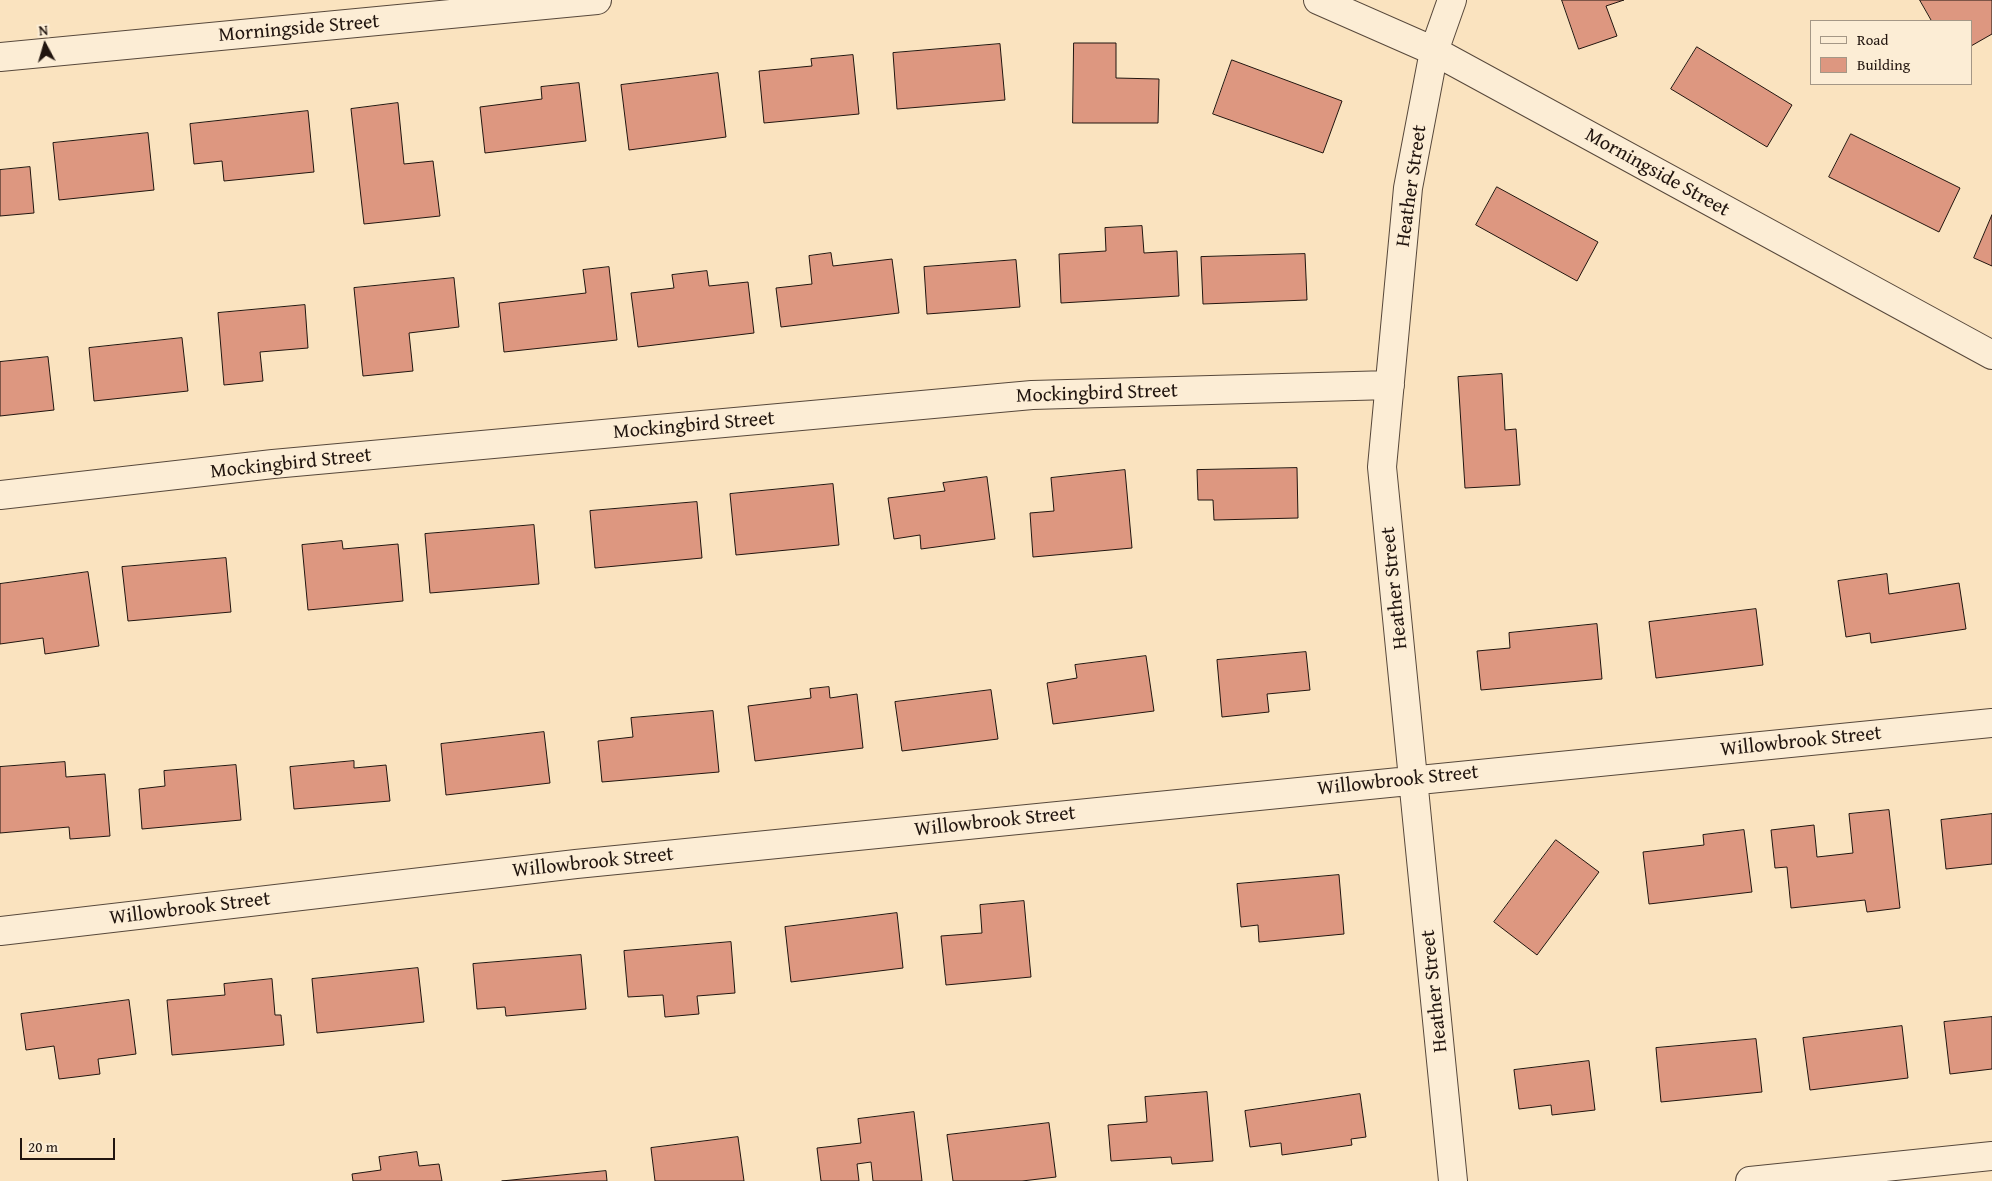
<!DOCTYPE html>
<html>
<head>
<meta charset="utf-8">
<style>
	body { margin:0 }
	#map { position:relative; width:1992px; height:1181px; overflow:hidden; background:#fae3bf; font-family:"Gentium Book Plus",serif }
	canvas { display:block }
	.legend { position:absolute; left:1810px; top:20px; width:162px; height:65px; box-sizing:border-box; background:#fcedd5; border:1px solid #a49786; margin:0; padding:6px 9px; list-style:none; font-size:15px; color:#21150f }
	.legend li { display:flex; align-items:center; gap:10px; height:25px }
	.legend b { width:25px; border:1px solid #a49786 }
	.north { position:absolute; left:20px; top:20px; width:50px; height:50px; -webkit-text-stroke:4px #fcedd5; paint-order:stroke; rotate:354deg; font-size:14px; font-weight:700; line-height:20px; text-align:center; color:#21150f }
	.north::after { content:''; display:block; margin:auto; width:18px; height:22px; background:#21150f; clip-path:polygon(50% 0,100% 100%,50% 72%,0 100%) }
	.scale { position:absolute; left:20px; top:1138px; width:95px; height:22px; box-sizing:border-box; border:2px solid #21150f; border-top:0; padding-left:6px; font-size:15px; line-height:18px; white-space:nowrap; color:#21150f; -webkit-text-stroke:4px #fcedd5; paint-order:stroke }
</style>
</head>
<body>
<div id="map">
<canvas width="1992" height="1181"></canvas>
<ul class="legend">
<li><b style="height:6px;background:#fcedd5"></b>Road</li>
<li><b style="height:14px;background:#dd9780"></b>Building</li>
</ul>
<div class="north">N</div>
<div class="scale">20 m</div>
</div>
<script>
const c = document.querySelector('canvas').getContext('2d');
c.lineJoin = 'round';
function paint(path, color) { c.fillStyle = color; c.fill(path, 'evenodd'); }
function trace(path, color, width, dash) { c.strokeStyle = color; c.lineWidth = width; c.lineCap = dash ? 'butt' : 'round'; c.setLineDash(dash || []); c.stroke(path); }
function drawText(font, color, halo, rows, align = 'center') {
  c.font = font + ' "Gentium Book Plus",serif'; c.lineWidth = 4; c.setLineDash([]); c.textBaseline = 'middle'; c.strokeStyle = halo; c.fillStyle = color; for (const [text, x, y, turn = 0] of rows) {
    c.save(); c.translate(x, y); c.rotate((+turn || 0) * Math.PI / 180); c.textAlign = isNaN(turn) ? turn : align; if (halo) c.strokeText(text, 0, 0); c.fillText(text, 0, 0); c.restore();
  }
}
const building = new Path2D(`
	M1562,0H1624L1606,6L1617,36L1579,49Z
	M1920,0H1992V34L1971,46V21H1932Z
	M1074,43H1116V78L1159,79L1158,123H1073Z
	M1000,44L1005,100L897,109L893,53Z
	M1697,47L1792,105L1767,147L1671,89Z
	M853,55L859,114L764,123L759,71L812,66L811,59Z
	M1232,60L1342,101L1323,153L1213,114Z
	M718,73L726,137L629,150L621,85Z
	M579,83L586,141L485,153L480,107L542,99L541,87Z
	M398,103L404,164L433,161L440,216L364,224L351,109Z
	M308,111L314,172L224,181L222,161L194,164L190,124Z
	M148,133L154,190L59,200L53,143Z
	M1851,134L1960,188L1939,232L1829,177Z
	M30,167L34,213L0,216V170Z
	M1497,187L1598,242L1577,281L1476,225Z
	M1992,215V266L1974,258Z
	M1142,226L1144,253L1177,251L1179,296L1061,303L1059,254L1106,251L1105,228Z
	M831,253L833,266L892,259L899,313L781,327L776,288L812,284L809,256Z
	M1305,254L1307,300L1203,304L1201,257Z
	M1016,260L1020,307L927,314L924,267Z
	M609,267L617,340L504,352L499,303L586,293L583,270Z
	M707,271L709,286L748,282L754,333L638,347L631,293L674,288L672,275Z
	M454,278L459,327L409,333L413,371L363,376L354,288Z
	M305,305L308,348L260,352L263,381L224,385L218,313Z
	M182,338L188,391L94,401L89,348Z
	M48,357L54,410L0,416V362Z
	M1502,374L1505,430L1516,429L1520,485L1465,488L1458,377Z
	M1297,468L1298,518L1214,520L1213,500H1198L1197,470Z
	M1125,470L1132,548L1033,557L1030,513L1054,511L1051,478Z
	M987,477L995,539L921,549L920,535L894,539L888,498L945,491L943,483Z
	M833,484L839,545L736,555L730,494Z
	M697,502L702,558L595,568L590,511Z
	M534,525L539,584L430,593L425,534Z
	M342,541L343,549L398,544L403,601L308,610L302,545Z
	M226,558L231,612L128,621L122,567Z
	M88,572L99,646L45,654L43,638L0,644V584Z
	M1887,574L1889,594L1959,583L1966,629L1871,643L1870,633L1846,637L1838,581Z
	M1756,609L1763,665L1656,678L1649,622Z
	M1597,624L1602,679L1481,690L1477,651L1510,648L1509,633Z
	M1306,652L1310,690L1267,694L1269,712L1222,717L1217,660Z
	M1146,656L1154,711L1053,724L1047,683L1077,678L1075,665Z
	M829,687L830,698L857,694L863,748L755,761L748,706L811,698L810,689Z
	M991,690L998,739L902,751L895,702Z
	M713,711L719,772L602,782L598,741L633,737L631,718Z
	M544,732L550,783L446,795L441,744Z
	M354,761V768L386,765L390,801L294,809L290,767Z
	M65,762L66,777L105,774L110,836L70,839L69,827L0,833V767Z
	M236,765L241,820L142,829L139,789L165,786L164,771Z
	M1889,810L1900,908L1867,912L1865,900L1791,908L1787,867L1775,868L1771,830L1814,825L1817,857L1853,853L1849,814Z
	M1992,814V864L1946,869L1941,820Z
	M1744,830L1752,892L1649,904L1643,852L1704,845L1703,835Z
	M1556,840L1599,872L1537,955L1494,922Z
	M1339,875L1344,934L1259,942L1258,925L1241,927L1237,884Z
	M1024,901L1031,977L946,985L941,936L982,933L980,905Z
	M897,913L903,968L791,982L785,927Z
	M731,942L735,993L697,996L699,1014L665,1017L663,995L628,997L624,951Z
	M581,955L586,1009L506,1016L505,1007L477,1009L473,964Z
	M418,968L424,1022L317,1033L312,979Z
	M272,979L275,1015H281L284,1045L172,1055L167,1000L225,995L224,984Z
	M129,1000L136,1054L98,1059L100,1074L59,1079L54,1046L26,1050L21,1014Z
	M1992,1017V1069L1950,1074L1944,1022Z
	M1902,1026L1908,1078L1810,1090L1803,1038Z
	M1756,1039L1762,1092L1661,1102L1656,1048Z
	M1589,1061L1595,1110L1552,1115L1551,1105L1519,1109L1514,1070Z
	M1207,1092L1213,1161L1172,1164L1171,1157L1111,1161L1108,1125L1147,1122L1145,1097Z
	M1360,1094L1366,1137L1351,1139L1352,1145L1282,1155L1281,1143L1250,1147L1245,1111Z
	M914,1112L922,1181H873L871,1162L857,1164L859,1181H821L817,1148L861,1143L858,1119Z
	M1049,1123L1056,1177L1022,1181H953L947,1135Z
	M738,1137L744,1181H655L651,1148Z
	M417,1152L419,1166L439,1164L442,1181H353L352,1174L381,1170L379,1157Z
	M606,1171L607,1181H502Z`);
const minor = new Path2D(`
	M1318,0L1434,51L1992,355
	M1452,0L1434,51L1408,188L1382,467L1453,1181
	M0,57L597,0
	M0,495L273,464L1032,395L1390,385
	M0,931L576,864L1992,723
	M1750,1181L1992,1156`);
const streetNames = [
	["Morningside Street",299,29,-5],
	["Morningside Street",1657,173,29],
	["Heather Street",1412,186,-82],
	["Mockingbird Street",1097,394,-2],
	["Mockingbird Street",694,426,-5],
	["Mockingbird Street",291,464,-6],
	["Heather Street",1395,588,-96],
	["Willowbrook Street",1801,742,-6],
	["Willowbrook Street",1398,781,-6],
	["Willowbrook Street",995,822,-6],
	["Willowbrook Street",593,863,-6],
	["Willowbrook Street",190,909,-7],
	["Heather Street",1435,991,-96]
];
paint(building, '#dd9780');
trace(building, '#21150f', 1);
trace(minor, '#57483b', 30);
trace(minor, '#fcedd5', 28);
drawText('20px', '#21150f', '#fcedd5', streetNames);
</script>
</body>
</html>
